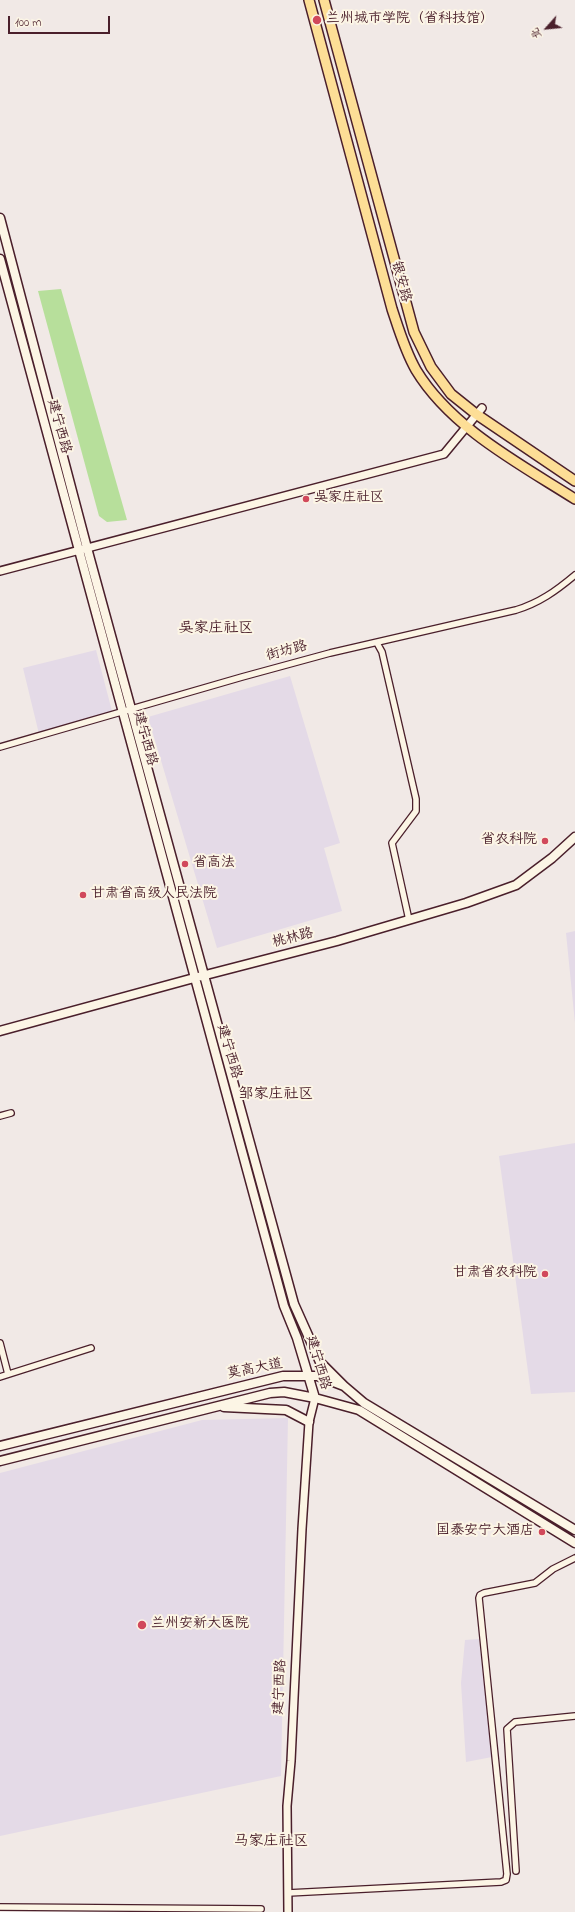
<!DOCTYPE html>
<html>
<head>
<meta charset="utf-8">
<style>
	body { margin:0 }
	#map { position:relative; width:575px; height:1912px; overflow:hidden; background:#f1e9e6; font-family:"Indie Flower","LXGW WenKai TC",sans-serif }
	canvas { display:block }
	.north { position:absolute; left:527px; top:8px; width:40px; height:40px; -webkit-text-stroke:3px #fcf5e5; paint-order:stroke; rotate:243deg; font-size:11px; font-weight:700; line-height:16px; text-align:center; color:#4a1f2b }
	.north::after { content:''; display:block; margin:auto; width:14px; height:18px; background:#4a1f2b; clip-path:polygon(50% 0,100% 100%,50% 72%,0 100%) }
	.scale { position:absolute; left:8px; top:16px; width:102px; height:18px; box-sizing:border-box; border:2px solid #4a1f2b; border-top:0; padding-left:5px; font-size:12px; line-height:14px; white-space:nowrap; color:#4a1f2b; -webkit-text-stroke:3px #fcf5e5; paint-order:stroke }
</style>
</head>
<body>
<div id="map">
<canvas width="575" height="1912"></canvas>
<div class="north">北</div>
<div class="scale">100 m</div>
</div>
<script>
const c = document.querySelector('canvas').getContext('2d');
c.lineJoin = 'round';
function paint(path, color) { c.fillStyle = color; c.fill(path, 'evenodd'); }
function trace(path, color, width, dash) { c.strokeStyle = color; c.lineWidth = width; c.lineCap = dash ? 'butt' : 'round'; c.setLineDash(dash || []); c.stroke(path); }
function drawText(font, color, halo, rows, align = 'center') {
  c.font = font + ' "Indie Flower","LXGW WenKai TC",sans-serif'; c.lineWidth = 4; c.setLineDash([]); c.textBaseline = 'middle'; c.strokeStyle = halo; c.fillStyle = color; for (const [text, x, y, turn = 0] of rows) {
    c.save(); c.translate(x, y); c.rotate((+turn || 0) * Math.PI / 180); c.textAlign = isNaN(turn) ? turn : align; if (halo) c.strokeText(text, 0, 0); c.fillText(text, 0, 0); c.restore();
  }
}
const built = new Path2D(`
	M96,650L113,715L39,734L23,668Z
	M290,676L340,843L324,848L342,911L217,948L148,717Z
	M575,931V1023L566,933Z
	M575,1143V1392L531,1394L499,1156Z
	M288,1418L281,1776L0,1836V1473L202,1420Z
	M479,1639L492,1757L466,1762L461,1683L465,1640Z`);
const green = new Path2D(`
	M61,289L127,520L107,522L99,516L38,291Z`);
const minor = new Path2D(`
	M377,643L382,652L416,799V811L392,843L409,920
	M0,747L242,677L330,653L516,610C539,603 556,591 575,575
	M0,1116L11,1113
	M0,1343L8,1374
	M0,1377L91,1348
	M516,1871L507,1729L515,1722L575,1716
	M288,1893L501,1882L506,1880L507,1874L479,1598L480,1595L484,1593L535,1583L553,1569L575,1558
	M0,1907L261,1909`);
const tertiary = new Path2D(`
	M0,571L444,454L482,408
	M288,1912L287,1806L291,1761L302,1529L309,1422L315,1398`);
const secondary = new Path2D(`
	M0,218L87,548L294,1304L320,1362L344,1386
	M0,259L284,1306L297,1338L315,1398
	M0,1031L194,978L337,941L466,903L516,885L552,858L575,837
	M224,1407L286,1410L309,1422
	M0,1446L283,1376H318L344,1386L364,1403L575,1530
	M0,1461L270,1393L284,1392L315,1398L359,1410L575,1543`);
const primary = new Path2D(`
	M309,0L392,309C399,330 405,351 416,370C451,428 520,464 575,499
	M324,0L414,332L431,367L451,394L476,414L575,481`);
const markers = [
	[317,20,5,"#d1495b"],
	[306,499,4,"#d1495b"],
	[545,841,4,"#d1495b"],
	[185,864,4,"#d1495b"],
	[83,895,4,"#d1495b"],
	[545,1274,4,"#d1495b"],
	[542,1532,4,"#d1495b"],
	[142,1625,5,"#d1495b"]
];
const poiNames = [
	["兰州城市学院（省科技馆）",326,20],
	["吴家庄社区",314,499],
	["省农科院",537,841,"right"],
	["省高法",193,864],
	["甘肃省高级人民法院",91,895],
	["甘肃省农科院",537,1274,"right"],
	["国泰安宁大酒店",534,1532,"right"],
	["兰州安新大医院",151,1625]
];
const streetNames = [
	["银安路",400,282,75],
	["建宁西路",58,427,75],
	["街坊路",287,652,-15],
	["建宁西路",144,739,75],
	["桃林路",293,939,-14],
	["建宁西路",228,1052,74],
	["建宁西路",317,1363,74],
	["莫高大道",255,1370,-11],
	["建宁西路",281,1687,-87]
];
const neighbourhoodNames = [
	["吴家庄社区",216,630],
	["邹家庄社区",276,1096],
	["马家庄社区",271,1843]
];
paint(built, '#e4dae7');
paint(green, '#b7df9b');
trace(minor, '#4a1f2b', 8);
trace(tertiary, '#4a1f2b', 10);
trace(secondary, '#4a1f2b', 11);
trace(primary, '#4a1f2b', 12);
trace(minor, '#fcf5e5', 5.5);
trace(tertiary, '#fcf5e5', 7);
trace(secondary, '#fcf5e5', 8);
trace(primary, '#fdde96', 9);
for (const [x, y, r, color] of markers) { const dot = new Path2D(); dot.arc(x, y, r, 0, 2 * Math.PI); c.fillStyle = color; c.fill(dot); trace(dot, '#fcf5e5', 1.5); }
drawText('14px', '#4a1f2b', '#fcf5e5', poiNames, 'left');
drawText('14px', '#4a1f2b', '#fcf5e5', streetNames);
drawText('15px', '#4a1f2b', '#fcf5e5', neighbourhoodNames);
</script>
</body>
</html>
